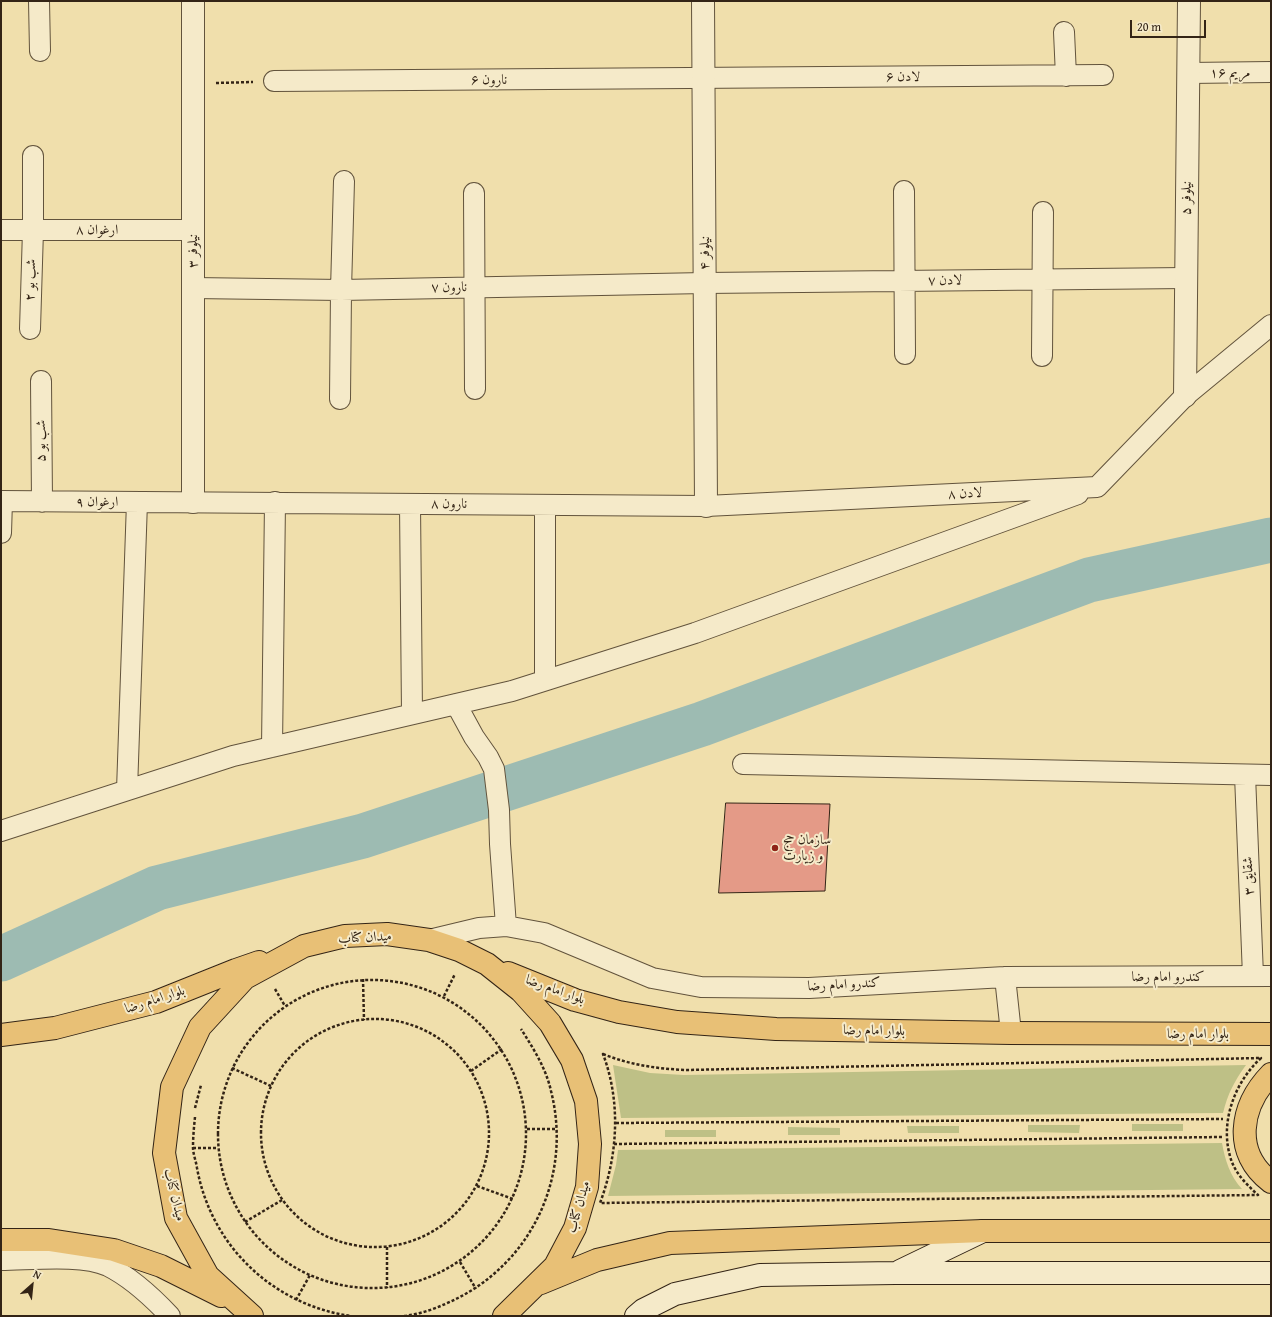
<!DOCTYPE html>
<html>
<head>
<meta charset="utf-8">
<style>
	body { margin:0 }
	#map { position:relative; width:1272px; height:1317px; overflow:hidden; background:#f0dfac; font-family:"Gentium Book Plus",serif }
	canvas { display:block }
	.frame { position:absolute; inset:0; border:2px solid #332416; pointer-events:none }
	.north { position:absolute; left:12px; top:1265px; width:40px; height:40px; -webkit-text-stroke:3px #f5eac9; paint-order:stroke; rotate:27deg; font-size:11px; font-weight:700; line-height:16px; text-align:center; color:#332416 }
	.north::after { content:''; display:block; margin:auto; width:14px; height:18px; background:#332416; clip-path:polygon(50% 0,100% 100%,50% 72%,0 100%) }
	.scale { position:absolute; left:1130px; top:20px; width:76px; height:18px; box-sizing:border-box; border:2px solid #332416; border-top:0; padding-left:5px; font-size:12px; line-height:14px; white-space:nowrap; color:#332416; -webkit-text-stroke:3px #f5eac9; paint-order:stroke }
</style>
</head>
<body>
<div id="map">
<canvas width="1272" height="1317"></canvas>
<div class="frame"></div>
<div class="north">N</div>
<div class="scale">20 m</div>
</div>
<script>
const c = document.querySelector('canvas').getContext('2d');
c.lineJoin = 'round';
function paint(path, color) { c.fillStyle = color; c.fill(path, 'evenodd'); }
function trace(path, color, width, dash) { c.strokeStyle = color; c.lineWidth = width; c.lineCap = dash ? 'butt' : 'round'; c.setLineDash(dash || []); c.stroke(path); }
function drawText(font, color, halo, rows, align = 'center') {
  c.font = font + ' "Gentium Book Plus",Amiri,serif'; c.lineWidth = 4; c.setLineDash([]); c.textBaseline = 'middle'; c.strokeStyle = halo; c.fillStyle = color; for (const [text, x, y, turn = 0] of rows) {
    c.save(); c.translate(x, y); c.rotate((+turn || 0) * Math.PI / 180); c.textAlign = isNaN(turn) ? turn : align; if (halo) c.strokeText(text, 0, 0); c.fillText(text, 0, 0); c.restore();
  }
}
const green = new Path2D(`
	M613,1065L650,1073L684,1075L1246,1065C1234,1082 1228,1093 1223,1113L621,1118Z
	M1132,1124H1183V1131H1132Z
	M1028,1125H1080L1079,1133L1028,1132Z
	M907,1126H959V1133H908Z
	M788,1127L840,1128V1135H788Z
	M665,1130H716V1137H665Z
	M1222,1143C1225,1160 1230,1176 1242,1189L608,1196L616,1165L618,1150Z`);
const river = new Path2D(`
	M1,959L157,888L363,836L702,724L1089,580L1271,540`);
const building = new Path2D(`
	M726,803L830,804L825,891L719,893Z`);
const path = new Path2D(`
	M216,83L253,82
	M363,979L364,1020
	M218 1134a154 154 0 1 1 308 0a154 154 0 1 1-308 0Z
	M275,989L285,1006
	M444,996L455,974
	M261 1133a114 114 0 1 1 228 0a114 114 0 1 1-228 0Z
	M603,1054C630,1065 658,1069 687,1070L1261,1058C1235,1082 1220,1121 1230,1156C1234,1172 1246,1184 1258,1195L600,1203C618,1155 621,1102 603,1054Z
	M232,1068L271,1086
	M471,1071L502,1049
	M195,1108L201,1085
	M195,1117C194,1127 193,1137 193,1147C193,1154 196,1161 197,1168C211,1246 273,1305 351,1316
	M616,1123L1223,1119
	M527,1129H557
	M614,1144L1222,1137
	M193,1148H218
	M477,1186L513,1199
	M245,1222L282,1200
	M387,1247V1288
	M460,1262L476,1289
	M296,1300L310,1275
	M404,1316C423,1314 442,1306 458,1298C534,1259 572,1174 551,1091C546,1068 533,1048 521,1029`);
const minor = new Path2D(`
	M39,1L40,51
	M1064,32L1066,76
	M1188,73L1271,72
	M274,81L1103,75
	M904,191L905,354
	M474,193L475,389
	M1,230H193
	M193,288L341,290L705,283L1186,278
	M30,329L33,230V156
	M1042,356L1043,212
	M41,381L42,502
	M340,399L341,290L344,181
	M1,501L706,506L1097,487L1185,396L1271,325
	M410,504L412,714
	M1,533L2,501
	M545,680V505
	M456,704L474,737L488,757L494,769L499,810L500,844L506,926
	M272,747L275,502
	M743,764L1271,775
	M1245,775L1253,976
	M127,790L137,502
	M1,831L233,756L512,691L695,633L1078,494
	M429,940L479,928L506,926L544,933L652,978L701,987L809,988L1005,977L1271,976
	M1005,977L1011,1033
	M1,1260C30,1260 82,1254 108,1266C130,1277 154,1299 170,1316`);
const tertiary = new Path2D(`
	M703,1L706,506
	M1185,396L1189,1
	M193,502V1`);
const secondary = new Path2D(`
	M900,1271L983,1231
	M636,1316L643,1310L675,1294L760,1275L895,1273H1271`);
const primary = new Path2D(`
	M508,973L575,1000L619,1012L677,1022L776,1029L1011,1033L1271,1034
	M1,1035L55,1028L156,1002L236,970L259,962
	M1271,1074C1240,1106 1232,1153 1271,1182
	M1,1240H49L114,1250L161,1266L221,1296
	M541,1283L597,1260L670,1243L983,1231H1271
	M252,1316L208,1276L176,1218L164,1153L172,1087L200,1027L245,978L304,946L345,936L387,934L429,940L459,950L487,964L521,991L550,1023L572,1060L586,1101L590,1144L587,1187L575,1228L555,1266L504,1316`);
const markers = [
	[775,848,4,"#8f2418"]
];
const streetNames = [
	["مریم ۱۶",1230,73],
	["لادن ۶",903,77],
	["نارون ۶",489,80],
	["نیلوفر ۵",1187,198,-89],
	["ارغوان ۸",97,230],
	["نیلوفر ۳",193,251,-90],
	["نیلوفر ۴",705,253,-90],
	["شب بو ۲",31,280,-88],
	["لادن ۷",945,281,-1],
	["نارون ۷",449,288,-1],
	["شب بو ۵",41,441,-90],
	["لادن ۸",965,494,-3],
	["ارغوان ۹",97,502],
	["نارون ۸",449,504],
	["شقایق ۳",1249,876,-92],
	["میدان کتاب",365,938,-3],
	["کندرو امام رضا",1168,977],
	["کندرو امام رضا",844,985,-3],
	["بلوار امام رضا",555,990,20],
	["بلوار امام رضا",155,1000,-18],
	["بلوار امام رضا",874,1031,1],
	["بلوار امام رضا",1198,1034],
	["میدان کتاب",174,1195,76],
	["میدان کتاب",579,1207,-74]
];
const poiNames = [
	["سازمان حج",783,840],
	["و زیارت",783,856]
];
paint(green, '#bec086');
trace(river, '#9dbbb2', 45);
paint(building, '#e49a87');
trace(building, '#332416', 1);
trace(minor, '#62533c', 22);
trace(tertiary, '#62533c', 24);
trace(secondary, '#332416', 24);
trace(primary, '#332416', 24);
trace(path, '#332416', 2.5, [3, 2]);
trace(minor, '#f5eac9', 20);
trace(tertiary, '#f5eac9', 22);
trace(secondary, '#f5eac9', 22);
trace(primary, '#e8c076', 22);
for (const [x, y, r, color] of markers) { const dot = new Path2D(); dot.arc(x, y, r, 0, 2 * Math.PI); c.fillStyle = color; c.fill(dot); trace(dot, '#f5eac9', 1.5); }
drawText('14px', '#332416', '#f5eac9', streetNames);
drawText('14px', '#332416', '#f5eac9', poiNames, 'left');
</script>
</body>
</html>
